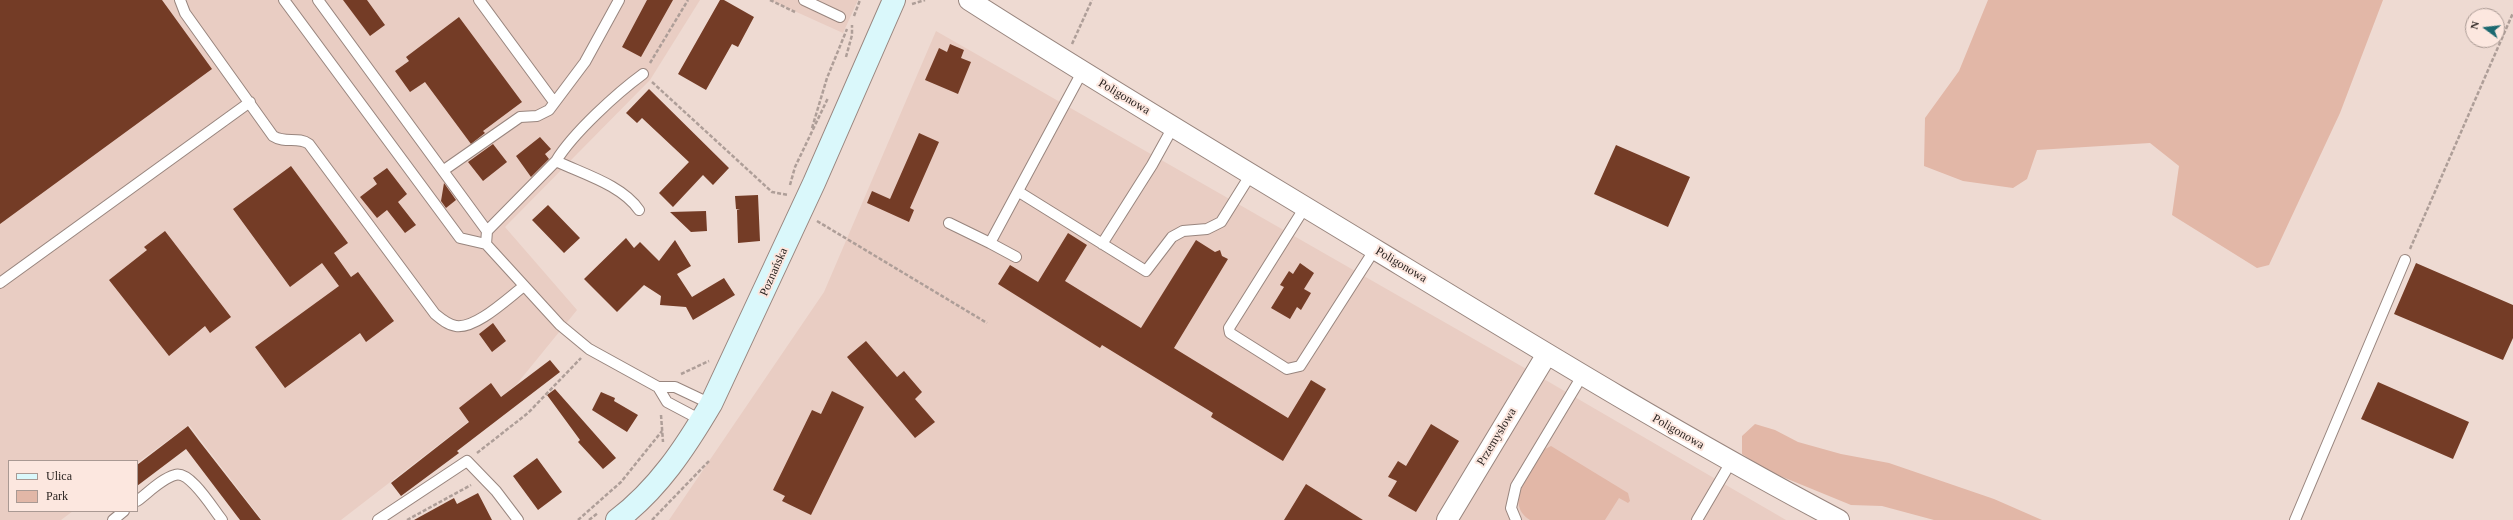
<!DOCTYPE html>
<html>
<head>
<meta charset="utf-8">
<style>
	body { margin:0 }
	#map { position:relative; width:2513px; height:520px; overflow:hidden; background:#eedad2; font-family:Georgia,serif }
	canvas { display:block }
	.legend { position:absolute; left:8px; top:460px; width:130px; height:52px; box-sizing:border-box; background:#fce7df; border:1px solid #a99993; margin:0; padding:5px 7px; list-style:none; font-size:12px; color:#2c2522 }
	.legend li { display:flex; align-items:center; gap:8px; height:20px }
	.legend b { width:20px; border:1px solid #a99993 }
	.north { position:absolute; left:2465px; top:8px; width:40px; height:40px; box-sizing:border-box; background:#fce7df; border:1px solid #a99993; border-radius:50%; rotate:285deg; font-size:11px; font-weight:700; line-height:16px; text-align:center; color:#2c2522 }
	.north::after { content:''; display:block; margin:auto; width:14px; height:18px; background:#1c6970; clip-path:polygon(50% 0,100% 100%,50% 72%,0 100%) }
</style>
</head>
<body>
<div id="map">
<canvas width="2513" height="520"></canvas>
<ul class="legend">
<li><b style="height:5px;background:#daf8fb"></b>Ulica</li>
<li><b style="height:11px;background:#e2b7a7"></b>Park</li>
</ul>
<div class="north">N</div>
</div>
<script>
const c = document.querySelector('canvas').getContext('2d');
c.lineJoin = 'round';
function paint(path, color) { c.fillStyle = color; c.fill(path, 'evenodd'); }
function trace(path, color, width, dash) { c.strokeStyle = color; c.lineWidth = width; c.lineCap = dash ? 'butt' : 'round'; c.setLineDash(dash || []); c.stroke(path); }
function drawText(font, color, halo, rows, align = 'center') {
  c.font = font + ' Georgia,serif'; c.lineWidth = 4; c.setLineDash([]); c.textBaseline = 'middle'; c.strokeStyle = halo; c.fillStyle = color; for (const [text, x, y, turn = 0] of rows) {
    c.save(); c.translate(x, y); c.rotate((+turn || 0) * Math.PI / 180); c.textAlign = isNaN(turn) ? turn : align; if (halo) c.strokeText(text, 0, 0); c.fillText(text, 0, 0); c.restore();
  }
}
const built = new Path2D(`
	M0,0H700L650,80L505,227L577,310L516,385L341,520H262L189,425L137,463V461H9V511H73L61,520H0Z
	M770,0H858L843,33Z
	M936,31L1549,382L1786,520H669L824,292Z`);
const green = new Path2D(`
	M1988,0H2383L2340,113L2269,265L2257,268L2172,215L2179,166L2150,143L2037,150L2027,179L2013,188L1963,181L1924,166L1925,118L1959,71Z
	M1755,424L1775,430L1798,442L1841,454L1889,463L1994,499L2042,520H1934L1882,506L1851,505L1768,471L1742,454V436Z
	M1551,446L1628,493L1630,501L1628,503L1619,498L1605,520H1530C1502,502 1533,470 1545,449Z`);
const building = new Path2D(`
	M0,0H162L212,69L0,224Z
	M343,0H367L385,25L370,36Z
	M647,0H673L641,57L622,47Z
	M720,0H724L754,17L738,47L732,44L706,90L678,74Z
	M459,17L522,102L483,131L485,133L471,144L425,82L410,92L395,71L409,61L406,57Z
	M950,44L964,50L961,58L971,62L958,94L925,80L939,48L947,52Z
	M649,89L729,168L713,185L703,175L673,207L659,193L689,162L642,118L637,123L626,113Z
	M919,133L939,142L910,208L914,210L909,222L867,203L872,191L890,199Z
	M540,137L551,149L545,154L549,159L531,177L516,156Z
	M493,144L507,162L483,181L468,162Z
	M1616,145L1690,177L1668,227L1594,194Z
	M291,166L348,243L334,253L351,277L358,272L394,321L366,342L360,333L285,388L255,347L339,286L322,263L290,287L233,209Z
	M387,168L407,194L398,202L416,225L405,233L387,210L377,218L360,197L377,184L373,178Z
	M444,183L456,200L446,208L441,201Z
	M758,195L760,241L738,243L737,210H740L736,209L735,196Z
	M548,205L580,238L564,253L532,220Z
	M706,211L707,231L691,232L670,212Z
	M165,231L231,317L210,333L205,326L169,356L109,280L147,250L144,247Z
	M1068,233L1087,245L1065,281L1141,328L1196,240L1215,252L1220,250L1222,256L1228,259L1174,348L1288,418L1311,380L1326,389L1283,461L1211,417L1213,413L1102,345L1100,348L998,284L1010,265L1038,282Z
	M626,238L634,248L640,242L659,261L675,240L691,266L677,274L692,297L724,278L735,295L693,320L686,307L660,305L661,296L644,285L617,312L584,279Z
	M1300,263L1314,273L1304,289L1311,293L1301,310L1297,307L1290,319L1271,308L1284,287L1280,285L1289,271L1293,274Z
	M2416,263L2513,305V338L2503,360L2394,314Z
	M493,323L506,341L492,352L479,334Z
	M866,341L897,377L904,371L922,392L915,399L935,422L915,438L847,357Z
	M550,360L560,372L457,451L459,453L401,496L391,483L469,422L459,408L491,383L501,397Z
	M2378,382L2469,422L2453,459L2361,419Z
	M555,389L616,458L603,469L578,442L580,440L547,395Z
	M832,391L864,407L811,515L782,501L785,496L773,490L812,410L821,414Z
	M601,392L615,398L614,401L638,415L627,432L592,410Z
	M1431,424L1459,441L1416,512L1388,496L1397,481L1388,477L1398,461L1406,466Z
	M188,426L200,442L261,520H240L186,449L137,486V465Z
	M537,458L562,492L538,510L513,476Z
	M1306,484L1363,520H1284Z
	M478,493L492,520H414L454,498L457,504Z`);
const path = new Path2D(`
	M770,0L795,12
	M912,4L925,0
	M854,16L860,0
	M1072,44L1092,0
	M846,57L852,35V25
	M650,63L688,0
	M652,82L772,192L788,195
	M812,128L827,78L847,29
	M790,185L795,167L828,98
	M817,221L987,323
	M2410,249L2513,13
	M681,374L709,361
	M661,415L663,442
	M477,453L528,413L581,358
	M407,520L471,485
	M578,520L621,482L662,431
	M589,520L598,513
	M652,520L709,461`);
const service = new Path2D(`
	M180,0L185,13L273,136C285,144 298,136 309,144L435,314C441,319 448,325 456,326C476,329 508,298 524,286
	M284,0L460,238L486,244
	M318,0L487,231
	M479,0L554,102
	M804,0L840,17
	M643,74C617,93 573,133 556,161L487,231L486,244L560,325L589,349L658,387H675L711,404
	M556,161C583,174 622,185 639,210
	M444,170L520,117L537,116L549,110L585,62L619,0
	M1019,192L1146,271L1172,237L1183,231L1207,229L1221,222L1251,174
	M1305,207L1229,328L1230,333L1287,369L1300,366L1375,249
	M949,223L990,243L1082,72
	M990,243L1016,257
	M1102,244L1152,165L1173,127
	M0,283L250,102
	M658,387L667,402L701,420
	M137,501C148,493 161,479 175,475C190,470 213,509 222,520
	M113,520L124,511
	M378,520L467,461L496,491L518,520
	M1516,520L1511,508L1516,486L1582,376
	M1697,520L1731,462
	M2295,520L2405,260`);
const minor = new Path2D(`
	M969,0C1105,87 1243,169 1381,253C1532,345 1682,437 1839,520
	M1447,520L1547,354`);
const secondary = new Path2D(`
	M617,520C658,489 685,448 711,404L814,183L894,0`);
const streetNames = [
	["Poligonowa",1124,97,31],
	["Poligonowa",1401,265,31],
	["Poznańska",774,272,-66],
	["Poligonowa",1678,432,30],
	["Przemysłowa",1497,437,-59]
];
paint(built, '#e9cdc3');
paint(green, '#e2b7a7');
paint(building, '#743c26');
trace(service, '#98857e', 12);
trace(minor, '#98857e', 22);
trace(secondary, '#98857e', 24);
trace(path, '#ae9e98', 2.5, [4, 2]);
trace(service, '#fff', 10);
trace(minor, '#fff', 20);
trace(secondary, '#daf8fb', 22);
drawText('12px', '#2c2522', '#fce7df', streetNames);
</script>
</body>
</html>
